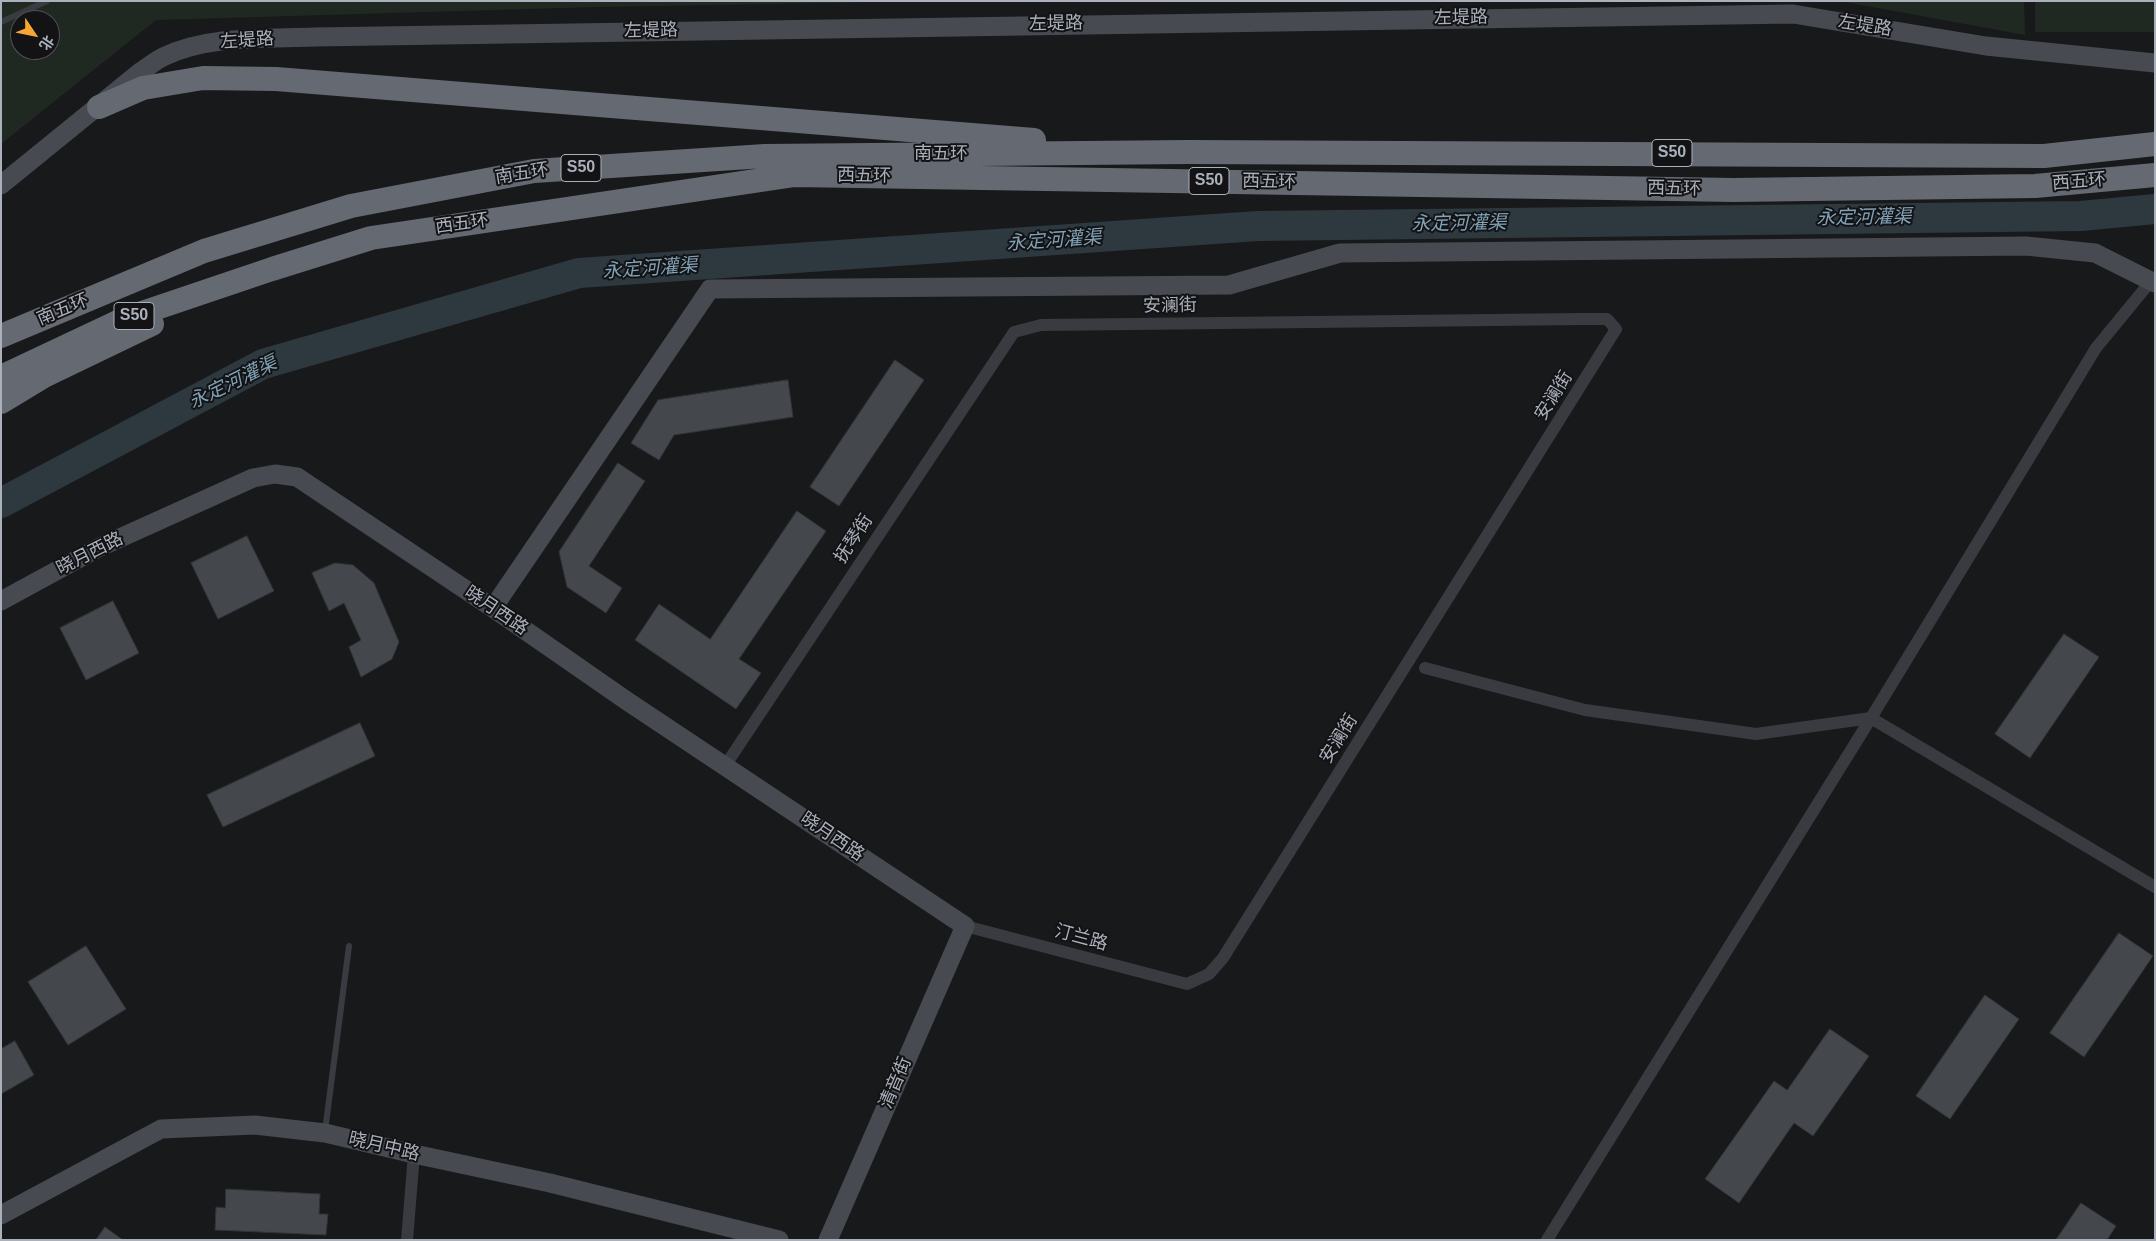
<!DOCTYPE html>
<html>
<head>
<meta charset="utf-8">
<style>
	body { margin:0 }
	#map { position:relative; width:2156px; height:1241px; overflow:hidden; background:#18191b; font-family:Helvetica,"Noto Sans SC",sans-serif }
	canvas { display:block }
	.frame { position:absolute; inset:0; border:2px solid #aab1bb; pointer-events:none }
	.north { position:absolute; left:10px; top:10px; width:50px; height:50px; box-sizing:border-box; background:#131316; border:1px solid #4f5258; border-radius:50%; rotate:124deg; font-size:14px; font-weight:700; line-height:20px; text-align:center; color:#aab1bb }
	.north::after { content:''; display:block; margin:auto; width:18px; height:22px; background:#f7a634; clip-path:polygon(50% 0,100% 100%,50% 72%,0 100%) }
</style>
</head>
<body>
<div id="map">
<canvas width="2156" height="1241"></canvas>
<div class="frame"></div>
<div class="north">北</div>
</div>
<script>
const c = document.querySelector('canvas').getContext('2d');
c.lineJoin = 'round';
function paint(path, color) { c.fillStyle = color; c.fill(path, 'evenodd'); }
function trace(path, color, width, dash) { c.strokeStyle = color; c.lineWidth = width; c.lineCap = dash ? 'butt' : 'round'; c.setLineDash(dash || []); c.stroke(path); }
function drawText(font, color, halo, rows, align = 'center') {
  c.font = font + ' Helvetica,"Noto Sans SC",sans-serif'; c.lineWidth = 4; c.setLineDash([]); c.textBaseline = 'middle'; c.strokeStyle = halo; c.fillStyle = color; for (const [text, x, y, turn = 0] of rows) {
    c.save(); c.translate(x, y); c.rotate((+turn || 0) * Math.PI / 180); c.textAlign = isNaN(turn) ? turn : align; if (halo) c.strokeText(text, 0, 0); c.fillText(text, 0, 0); c.restore();
  }
}
const green = new Path2D(`
	M1,1H939L597,7L156,20L1,144ZM20,20H50V50H20Z
	M1839,1H2024L2025,35Z
	M2035,1H2155V32H2035Z`);
const river = new Path2D(`
	M1,503L263,364L579,273L1258,226L2081,216L2155,209`);
const building = new Path2D(`
	M895,360L924,380L839,506L810,487Z
	M788,380L793,417L674,435L659,460L631,443L658,400Z
	M618,463L645,481L589,566L622,588L606,613L567,587L559,552Z
	M797,511L826,531L739,659L761,673L736,709L635,640L659,604L710,639Z
	M247,536L274,591L218,619L191,563Z
	M335,563L353,565L374,583L399,642L392,659L361,677L349,647L361,640L344,603L329,611L312,573Z
	M113,601L139,653L86,680L60,628Z
	M2064,634L2099,657L2030,758L1995,734Z
	M360,723L375,756L223,827L207,795Z
	M2119,933L2153,956L2084,1057L2050,1033Z
	M86,946L126,1009L68,1045L28,982Z
	M1985,995L2019,1019L1950,1119L1916,1096Z
	M1830,1029L1869,1056L1813,1136L1794,1123L1739,1203L1705,1179L1774,1081L1787,1090Z
	M15,1041L34,1075L1,1094V1049Z
	M226,1189L320,1194L319,1214H328L326,1235L215,1230L216,1207L225,1208Z
	M2081,1203L2116,1226L2107,1240H2056Z
	M105,1227L123,1240H96Z`);
const lane = new Path2D(`
	M1,22L47,1
	M325,1131L349,946`);
const street = new Path2D(`
	M1425,668L1585,710L1756,734L1871,718L2155,887
	M725,766L1014,332L1041,325L1582,319H1607L1616,329L1223,958L1209,974L1187,984L965,926
	M407,1240L414,1154
	M1547,1240L1871,718L2096,348L2151,281`);
const secondary = new Path2D(`
	M1,185L140,72C148,67 155,61 163,57C208,35 266,39 315,37L1793,14L1986,46L2155,63
	M1,601L100,547L253,478L275,474L297,477L493,608L627,701L965,926L828,1240
	M493,608L710,289L1229,285L1340,253L2026,246L2095,253L2155,283
	M1,1215L161,1129L255,1125L325,1133L414,1154L550,1183L779,1240`);
const highway = new Path2D(`
	M99,107L143,88L203,78L276,79L1034,140
	M1,336L204,251L351,206L534,171L765,156L1188,152L2044,156L2155,144
	M1,377L124,319L272,269L371,238L795,175L1734,190L2035,186L2155,175
	M1,402L44,376L152,324`);
const shields = [
	[1672,153,40],
	[581,168,40],
	[1209,181,40],
	[134,316,40]
];
const shieldNames = [
	["S50",1672,153],
	["S50",581,168],
	["S50",1209,181],
	["S50",134,316]
];
const streetNames = [
	["左堤路",1461,18,-1],
	["左堤路",1056,24,-1],
	["左堤路",1865,26,9],
	["左堤路",651,31,-1],
	["左堤路",247,41,-4],
	["南五环",941,154],
	["南五环",522,174,-9],
	["西五环",864,176,1],
	["西五环",1269,182,1],
	["西五环",2079,182,-5],
	["西五环",1674,189,1],
	["西五环",462,224,-8],
	["安澜街",1170,306,-1],
	["南五环",63,310,-23],
	["安澜街",1554,396,-58],
	["抚琴街",854,539,-57],
	["晓月西路",90,554,-27],
	["晓月西路",496,611,34],
	["安澜街",1339,739,-58],
	["晓月西路",832,837,34],
	["汀兰路",1081,938,15],
	["清音街",896,1083,-67],
	["晓月中路",384,1147,13]
];
const waterNames = [
	["永定河灌渠",1864,218,-1],
	["永定河灌渠",1459,224,-1],
	["永定河灌渠",1054,241,-4],
	["永定河灌渠",650,269,-4],
	["永定河灌渠",233,383,-26]
];
paint(green, '#202921');
trace(river, '#2e393f', 30);
paint(building, '#44474b');
trace(building, '#323337', 1);
trace(lane, '#393b40', 6);
trace(street, '#393b40', 12);
trace(secondary, '#474a50', 19);
trace(highway, '#656971', 24);
for (const [x, y, w] of shields) { const box = new Path2D(); box.roundRect(x - w / 2, y - 13.5, w, 27, 4); c.fillStyle = '#131316'; c.fill(box); trace(box, '#aab1bb', 1); }
drawText('bold 16px', '#aab1bb', null, shieldNames);
drawText('18px', '#aab1bb', '#131316', streetNames);
drawText('italic 19px', '#81a2b6', '#131316', waterNames);
</script>
</body>
</html>
